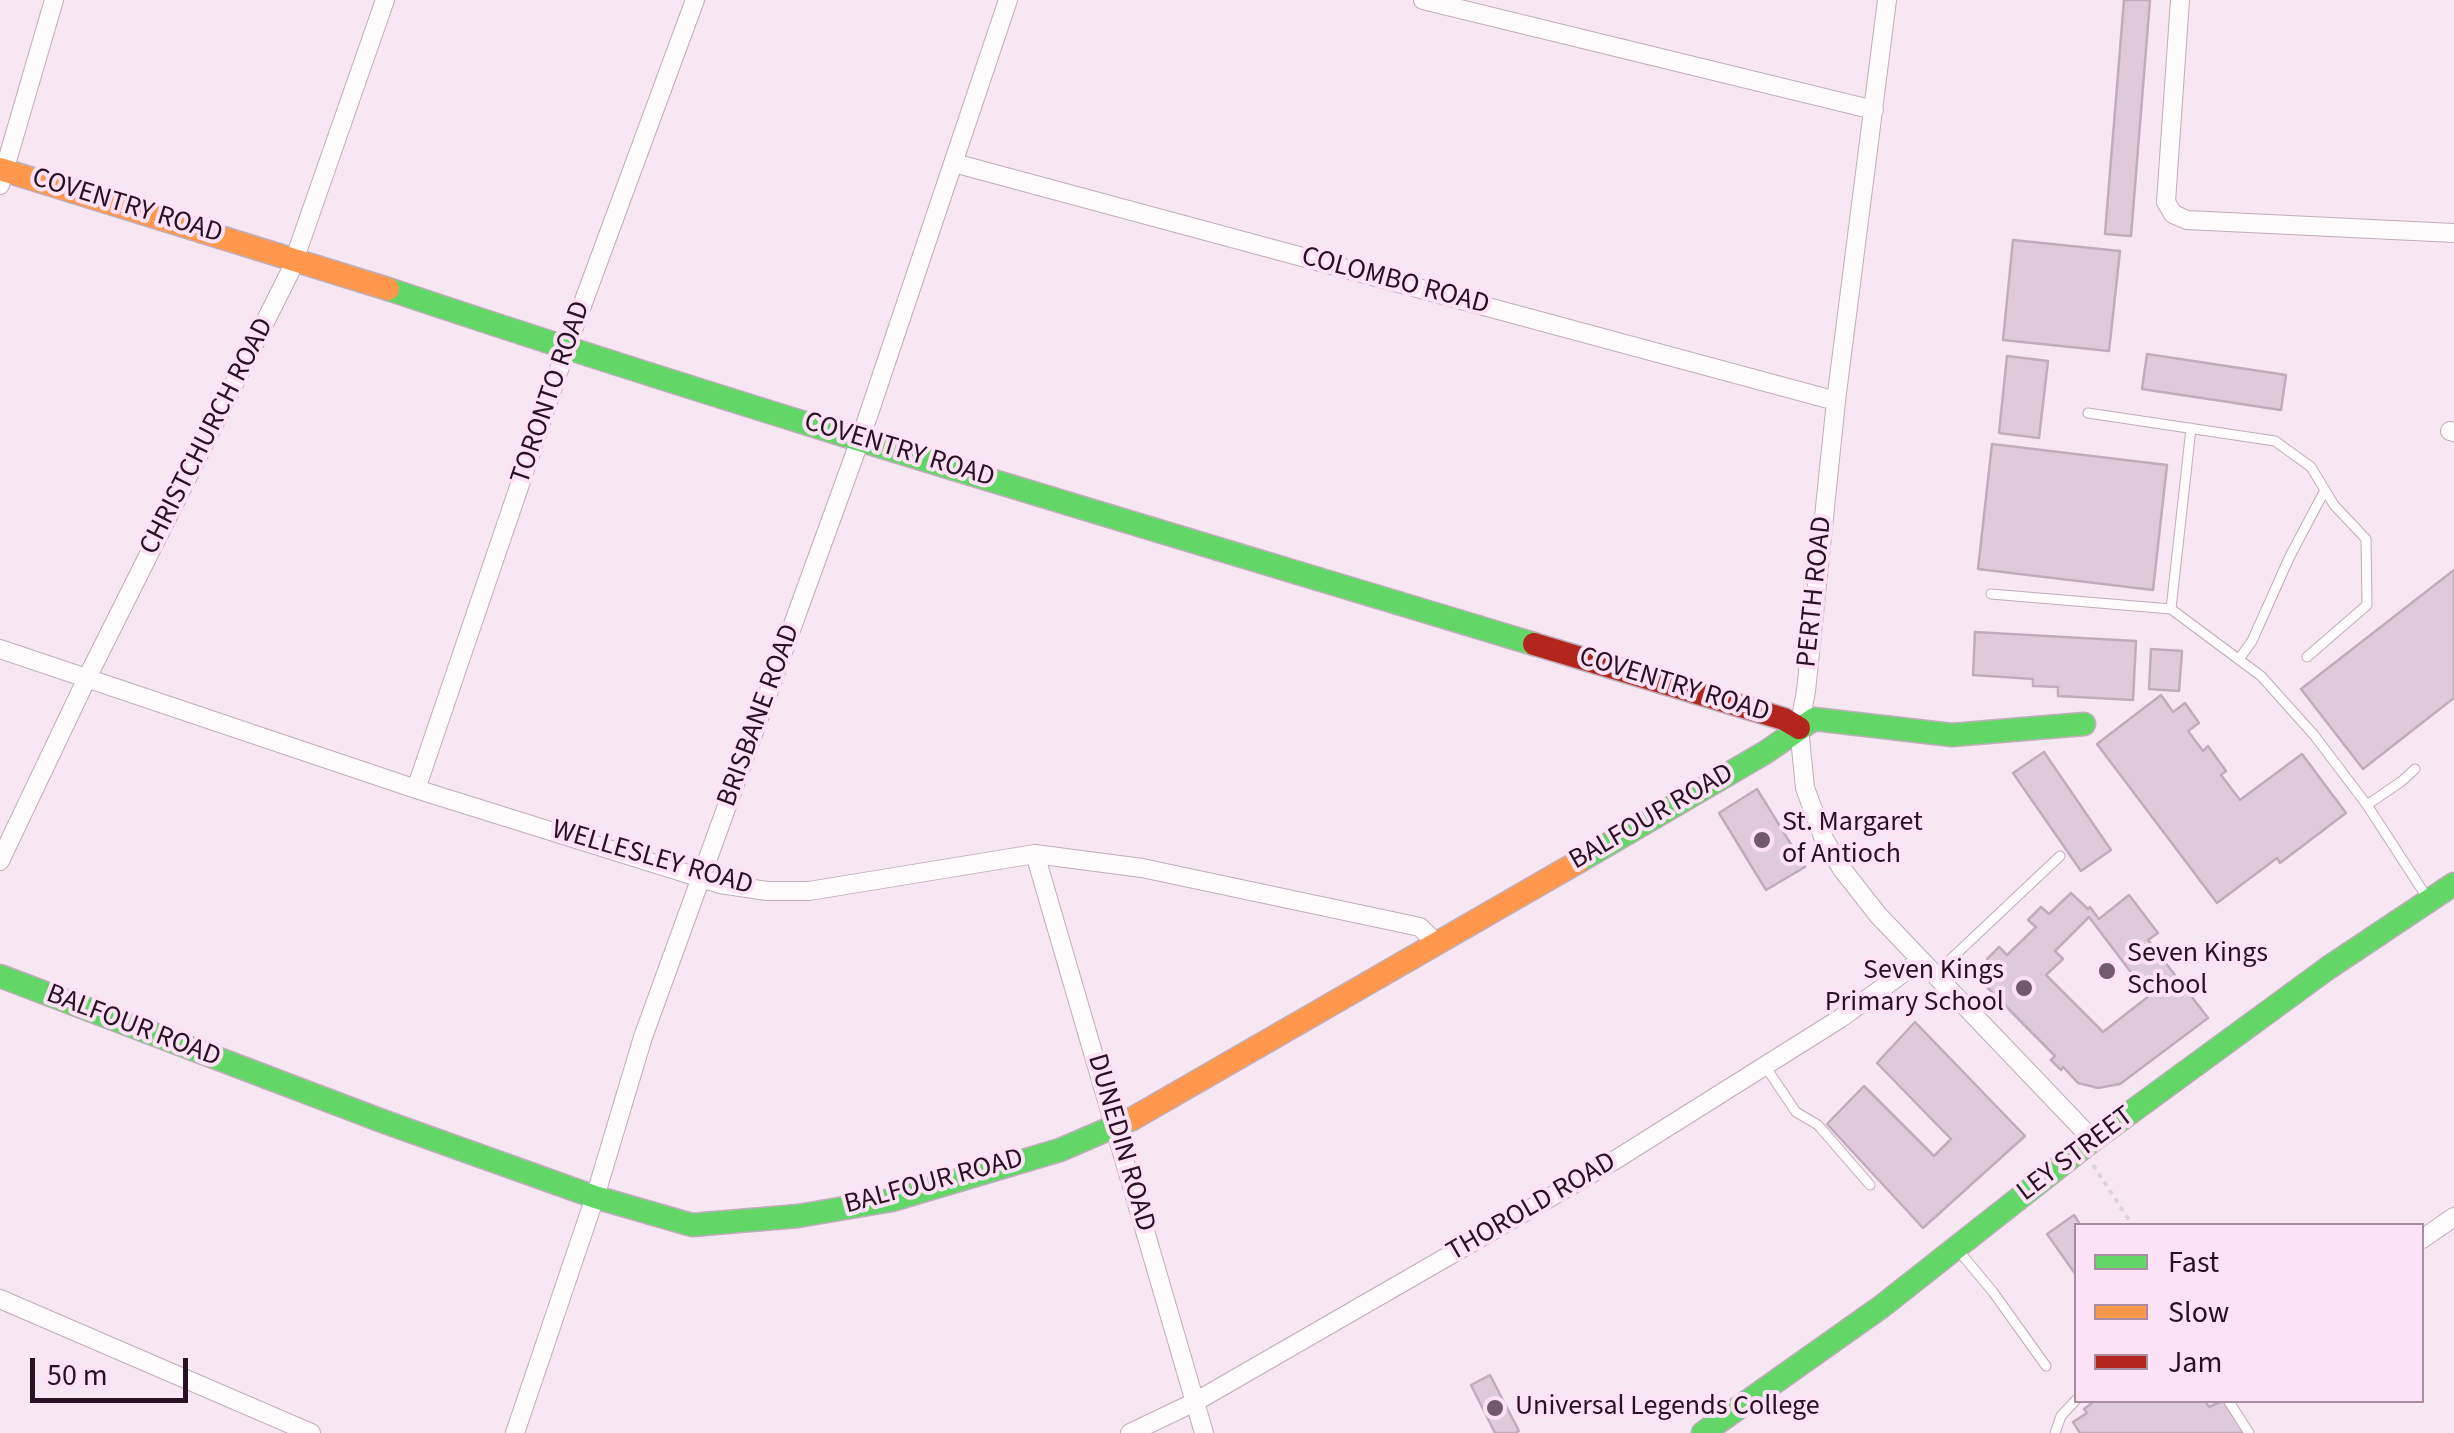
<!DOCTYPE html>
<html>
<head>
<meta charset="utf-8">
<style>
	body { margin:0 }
	#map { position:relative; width:2454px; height:1433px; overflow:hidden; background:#f7e7f2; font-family:"Source Sans 3",sans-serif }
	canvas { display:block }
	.legend { position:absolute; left:2074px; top:1223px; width:350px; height:180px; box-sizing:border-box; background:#fde1f4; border:2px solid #a88da0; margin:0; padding:12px 18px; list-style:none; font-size:30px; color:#291023 }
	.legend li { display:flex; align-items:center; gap:20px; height:50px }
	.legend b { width:50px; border:2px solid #a88da0 }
	.scale { position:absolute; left:30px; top:1358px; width:158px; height:45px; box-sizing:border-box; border:5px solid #291023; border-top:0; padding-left:12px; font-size:30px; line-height:35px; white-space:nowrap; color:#291023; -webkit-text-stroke:8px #fde1f4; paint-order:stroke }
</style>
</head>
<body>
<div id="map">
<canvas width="2454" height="1433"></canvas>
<ul class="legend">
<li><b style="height:12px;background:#63d668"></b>Fast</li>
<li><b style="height:12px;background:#ff974d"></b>Slow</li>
<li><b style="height:12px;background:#b3261e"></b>Jam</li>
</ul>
<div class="scale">50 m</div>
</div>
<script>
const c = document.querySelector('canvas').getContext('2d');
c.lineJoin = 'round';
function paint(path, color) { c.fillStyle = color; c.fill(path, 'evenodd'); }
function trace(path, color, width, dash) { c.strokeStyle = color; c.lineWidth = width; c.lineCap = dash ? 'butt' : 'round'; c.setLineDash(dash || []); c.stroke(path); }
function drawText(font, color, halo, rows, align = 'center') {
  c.font = font + ' "Source Sans 3",sans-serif'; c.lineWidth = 8; c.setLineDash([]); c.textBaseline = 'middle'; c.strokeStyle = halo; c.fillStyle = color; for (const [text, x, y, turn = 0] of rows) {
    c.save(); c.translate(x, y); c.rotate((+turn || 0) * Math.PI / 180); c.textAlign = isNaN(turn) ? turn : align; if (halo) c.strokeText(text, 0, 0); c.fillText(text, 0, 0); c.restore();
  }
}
const building = new Path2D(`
	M2124,0H2150L2131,236L2105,234Z
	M2013,240L2120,251L2109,351L2003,340Z
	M2147,354L2286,375L2281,410L2142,389Z
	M2007,356L2048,361L2039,438L1999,433Z
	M1992,444L2167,465L2153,590L1978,569Z
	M2454,570V698L2363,769L2301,689Z
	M1975,632L2136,641L2133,700L2058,696V687L2033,686V679L1973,675Z
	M2151,649L2182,651L2179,691L2149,689Z
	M2161,695L2173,712L2185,703L2199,723L2188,731L2203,751L2208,746L2226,771L2221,775L2240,800L2302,754L2346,813L2280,863L2277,858L2217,903L2097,744Z
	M2044,752L2111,850L2081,871L2013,773Z
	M1757,789L1805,867L1766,890L1719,813Z
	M2071,893L2088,909L2090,907L2099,919L2129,895L2158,933L2148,940L2208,1018L2120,1084L2098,1088L2078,1083L2063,1067L2061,1070L2051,1060L2055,1056L1981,981L1994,967L1987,959L1999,947L2007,955L2036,927L2028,920L2041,907L2049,914ZM2089,917L2149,996L2103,1032L2046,975L2063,959L2055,951Z
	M1915,1022L2025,1136L1923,1228L1827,1124L1864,1086L1934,1156L1951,1139L1877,1063Z
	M2074,1215L2081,1226H2076V1275L2047,1234Z
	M1490,1375L1519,1431L1515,1433H1495L1471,1385Z
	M2096,1400H2205L2209,1407L2224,1400L2246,1433H2080L2073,1422L2087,1413L2084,1409Z`);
const path = new Path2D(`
	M2093,1165L2133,1226`);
const lane = new Path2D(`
	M2088,413L2275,441L2311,467L2334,505L2366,539L2367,605L2307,657
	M1991,594L2171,609L2261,676L2314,735L2367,805L2428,899
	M2171,609L2191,428
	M2239,659L2252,641L2290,556L2325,490
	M2367,805L2402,781L2415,769
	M1935,974L2060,856
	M1765,1066L1796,1112L1818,1125L1870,1185
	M1958,1250L1993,1292L2046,1366
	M2228,1400L2249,1433
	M2055,1433L2061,1416L2076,1400`);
const street = new Path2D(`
	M1423,0L1874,110
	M1887,0L1836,401L1806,691L1799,728L1805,788L1824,839L1842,869L1878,915L2093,1140
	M2180,0L2166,202L2173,214L2187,220L2454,233
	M954,163L1836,401
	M0,185L54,0
	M2450,431L2454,432
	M0,649L416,789L720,884L767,891H809L1035,854L1142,868L1420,927L1435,942
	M416,789L566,349L695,0
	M1035,854L1204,1433
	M0,861L88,676L290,272L385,0
	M2422,1239L2454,1217
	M0,1299L311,1433
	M515,1433L595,1197L643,1037L860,440L1008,0
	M1130,1433L1195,1402L1615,1160L1841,1018L1921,960`);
const fast = new Path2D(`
	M388,289C767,416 1151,528 1534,644
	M1578,862L1766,752L1814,719L1952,735L2084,724
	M0,976L385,1122L595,1197L692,1225L798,1216L892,1200L1060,1150L1132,1119
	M1703,1433L1881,1307L2093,1140L2328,968L2454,884`);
const slow = new Path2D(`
	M0,169L388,289
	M1132,1119L1578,862`);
const jam = new Path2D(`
	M1534,644L1784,719L1799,728`);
const markers = [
	[1762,840,10,"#715b6b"],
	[2107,971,10,"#715b6b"],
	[2024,988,10,"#715b6b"],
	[1495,1408,10,"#715b6b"]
];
const streetNames = [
	["COVENTRY ROAD",127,207,17],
	["COLOMBO ROAD",1395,282,15],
	["TORONTO ROAD",552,393,-71],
	["CHRISTCHURCH ROAD",208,437,-63],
	["COVENTRY ROAD",899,451,17],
	["PERTH ROAD",1816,592,-84],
	["COVENTRY ROAD",1674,686,17],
	["BRISBANE ROAD",760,716,-70],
	["BALFOUR ROAD",1652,818,-30],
	["WELLESLEY ROAD",652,859,16],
	["BALFOUR ROAD",133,1027,21],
	["DUNEDIN ROAD",1120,1143,74],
	["LEY STREET",2076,1155,-37],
	["BALFOUR ROAD",934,1183,-15],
	["THOROLD ROAD",1532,1208,-30]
];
const poiNames = [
	["St. Margaret",1782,824],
	["of Antioch",1782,856],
	["Seven Kings",2127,955],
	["School",2127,987],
	["Seven Kings",2004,972,"right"],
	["Primary School",2004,1004,"right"],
	["Universal Legends College",1515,1408]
];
paint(building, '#dfcad9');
trace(building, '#c0acba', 2.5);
trace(lane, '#c0adba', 11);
trace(street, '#c0adba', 20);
trace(fast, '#c0adba', 25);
trace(slow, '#c0adba', 25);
trace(jam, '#c0adba', 25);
trace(path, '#dad5d8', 4, [5, 5]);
trace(lane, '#fefbfd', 9);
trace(street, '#fefbfd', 18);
trace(fast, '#63d668', 22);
trace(slow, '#ff974d', 22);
trace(jam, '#b3261e', 22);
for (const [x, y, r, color] of markers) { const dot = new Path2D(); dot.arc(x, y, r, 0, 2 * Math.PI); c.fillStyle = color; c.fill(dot); trace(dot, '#fde1f4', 4); }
drawText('28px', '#291023', '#fde1f4', streetNames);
drawText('28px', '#291023', '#fde1f4', poiNames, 'left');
</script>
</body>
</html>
